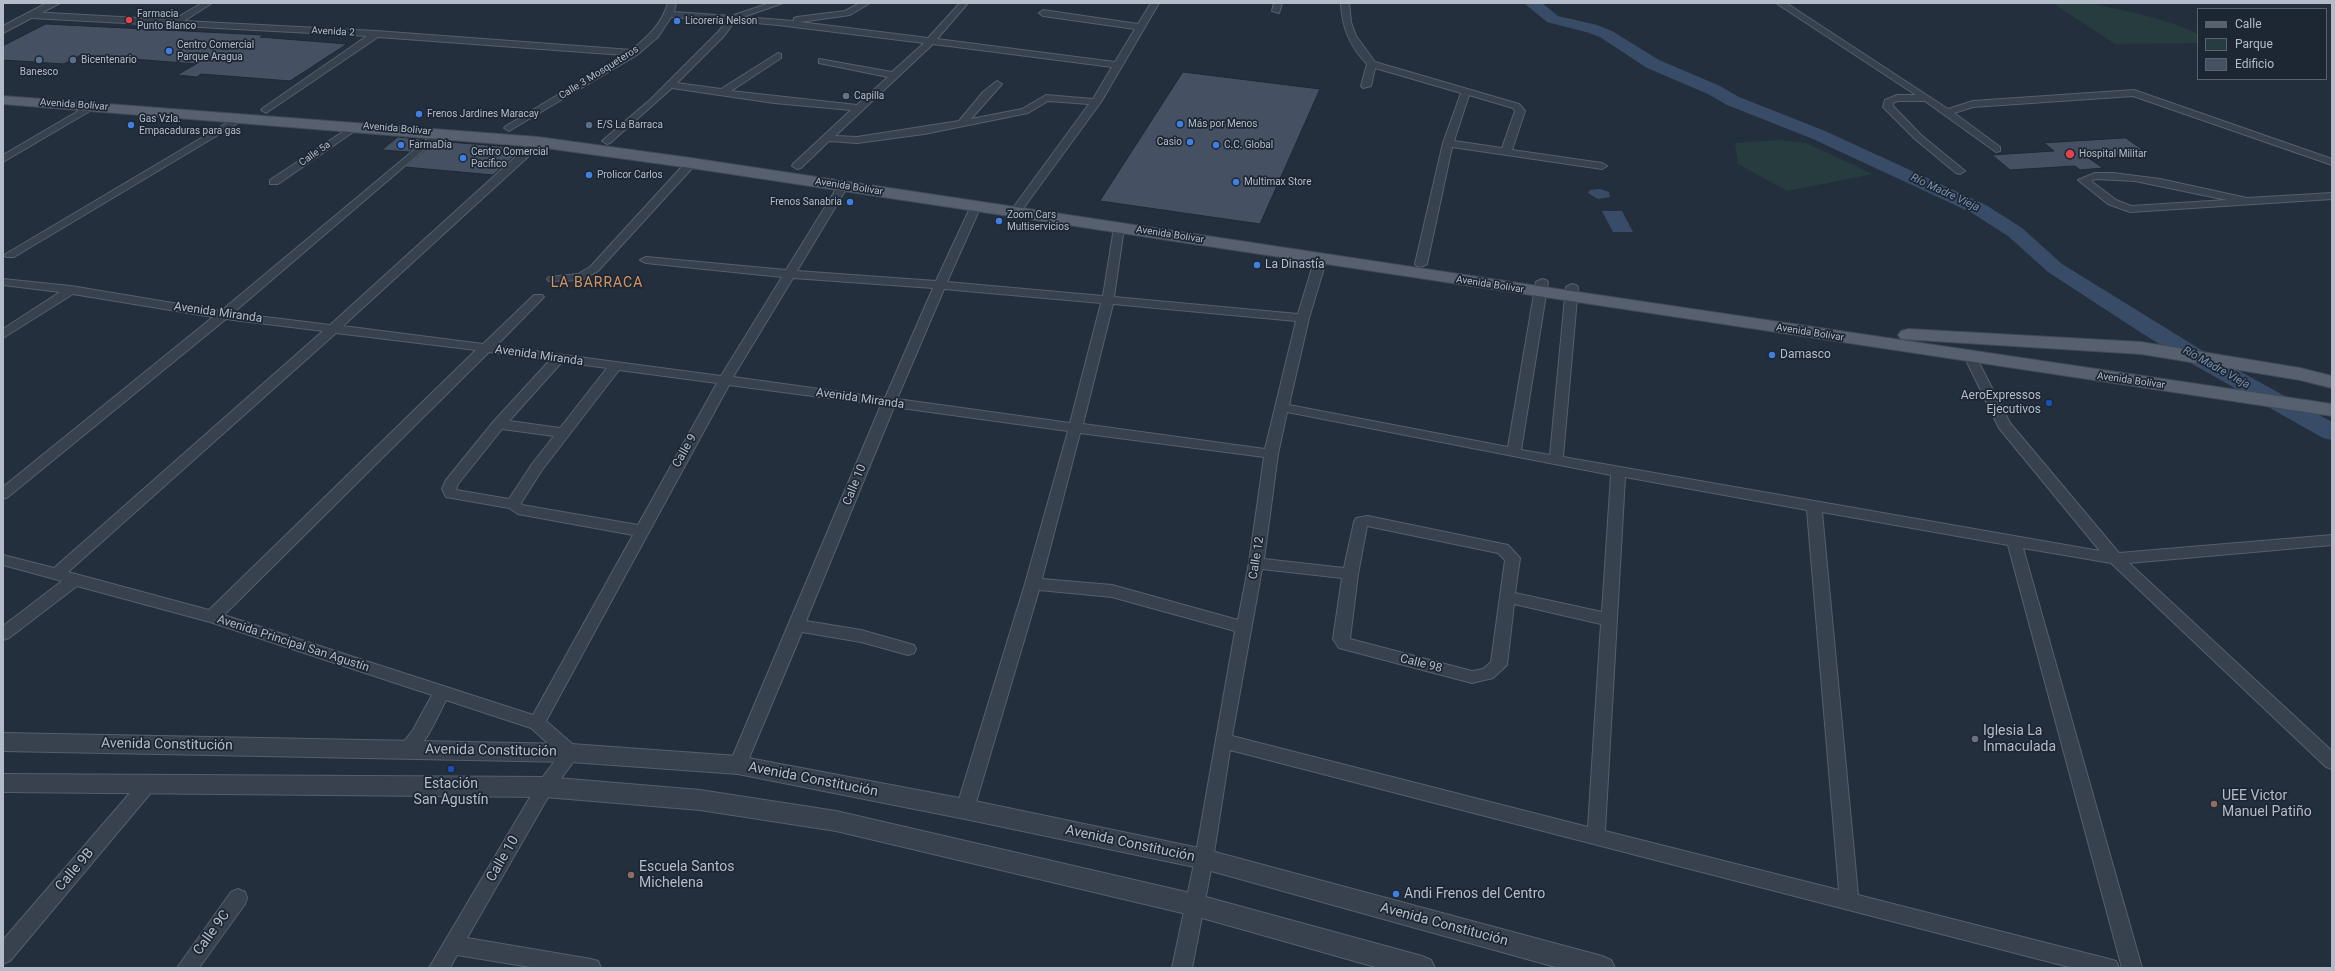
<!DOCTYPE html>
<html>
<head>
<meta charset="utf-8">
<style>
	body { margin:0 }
	#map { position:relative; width:2335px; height:971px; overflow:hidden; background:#242f3e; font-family:Roboto,sans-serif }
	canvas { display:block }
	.frame { position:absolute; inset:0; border:4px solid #b4bcc9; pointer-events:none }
	.legend { position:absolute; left:2197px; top:8px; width:130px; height:72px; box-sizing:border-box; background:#1d2633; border:1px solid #59626f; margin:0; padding:5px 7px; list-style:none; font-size:12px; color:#b4bcc9 }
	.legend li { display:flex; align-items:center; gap:8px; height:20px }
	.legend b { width:20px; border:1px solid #59626f }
</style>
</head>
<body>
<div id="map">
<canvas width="2335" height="971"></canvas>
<div class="frame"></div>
<ul class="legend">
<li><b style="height:5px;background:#56606e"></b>Calle</li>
<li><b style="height:11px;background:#263c3f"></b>Parque</li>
<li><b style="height:11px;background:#455162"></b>Edificio</li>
</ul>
</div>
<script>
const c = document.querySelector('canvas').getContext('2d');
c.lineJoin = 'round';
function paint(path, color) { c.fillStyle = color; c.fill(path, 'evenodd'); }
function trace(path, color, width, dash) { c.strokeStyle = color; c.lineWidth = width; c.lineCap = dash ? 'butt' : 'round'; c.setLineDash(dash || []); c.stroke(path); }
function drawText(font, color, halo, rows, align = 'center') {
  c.font = font + ' Roboto,sans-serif'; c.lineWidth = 3.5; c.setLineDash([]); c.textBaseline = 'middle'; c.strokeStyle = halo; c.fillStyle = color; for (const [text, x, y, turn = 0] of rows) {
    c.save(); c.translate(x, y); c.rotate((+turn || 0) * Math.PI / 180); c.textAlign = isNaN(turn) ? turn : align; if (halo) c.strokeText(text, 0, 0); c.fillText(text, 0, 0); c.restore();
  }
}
const green = new Path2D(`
	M2087,3C2126,11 2162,17 2198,34V43L2115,44L2054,4Z
	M1779,140L1806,143L1873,174L1787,191L1738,164L1735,143Z`);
const water = new Path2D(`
	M1600,189L1609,192L1610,197L1598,199L1588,193L1590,190Z
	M1602,211H1622L1633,232H1613Z`);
const river = new Path2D(`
	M1524,3H1542L1558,16L1597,25L1612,31L1659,60L1720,86L1739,97L1825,131L1986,205L2022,228L2062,264L2203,351L2332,422V440L2323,438L2187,361L2140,332L2048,272L2008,236L1972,213L1813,139L1727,105L1708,94L1647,68L1600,37L1586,32L1547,22Z`);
const building = new Path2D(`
	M46,24L264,35L260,37L347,44L290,81L201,74L197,77L177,75L196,64L81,55L64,64L3,60V46Z
	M1183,72L1320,89L1260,224L1100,201Z
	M398,137L420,139L422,142L410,152L382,150Z
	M2126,138L2147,153L2087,157L2103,168L2080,170L2075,166L2010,170L1992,155L2054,151L2044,143Z
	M436,141L523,148L493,175L405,167Z`);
const minor = new Path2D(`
	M202,3H212L184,21L376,31L632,50C648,36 662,24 668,3H676L674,12L731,16L770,3H783L743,17L794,21V18L797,17L845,11L860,3H870L850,15L800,22L928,38L960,3H968L937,39L1115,62L1135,29L1043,16L1039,13L1043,10L1138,24L1151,3H1159L1101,102L1019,214L1015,215L1010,212L1089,104L1048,101L1028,113L924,134L857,143L829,141L801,168L797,169L792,166L793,164L851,110L774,103L672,88L610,143L607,144L602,141L651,99L718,32L727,21L671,17L658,37L637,55L509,131L504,128L506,126L624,55L378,37L266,113L261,110L263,108L367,36L32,18L28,15L32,12L173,20ZM735,21L778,25L924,43L892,72L819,59V63L888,77L857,105L731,91L781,58V54L778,53L721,89L677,83L724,36ZM933,44L1112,67L1093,99L1046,95L1022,109L971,119L1002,84L997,81L983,92L959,121L857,137L835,136Z
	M1274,3H1282L1279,13L1272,11Z
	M1341,3H1349L1351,22L1356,36L1375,62L1519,104L1525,111L1512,150L1602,163L1607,166L1602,169L1452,147L1427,264L1421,267L1417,266L1415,264L1443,143L1461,93L1375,68L1371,86L1363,88L1361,86L1367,64C1350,46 1342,28 1341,3ZM1469,95L1513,108L1515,111L1502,148L1454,141Z
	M1776,3H1786L1948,109L1973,101L2134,90L2332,159V165L2133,96L1973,107L1954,113L2000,147V151L1996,152L1925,101H1898L1893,103V106L1921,135L1965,171L1960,174L1956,173L1915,139L1883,107L1885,100L1897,95H1916Z
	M92,103L95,104V108L3,162V155Z
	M240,115L245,118L243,120L14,257H6L4,255Z
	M356,123L359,124V128L278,184H270V180Z
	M438,130L443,133L441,135L233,313L330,325L534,140H542V144L343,326L483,344L534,295H542L544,297L542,299L496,346L721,376L782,277L646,263L640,260L646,257L786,270L838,186L843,183L848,186L797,271L936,281L971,206L976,203L981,206L947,282L1103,296L1114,228L1119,225L1124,228L1114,297L1298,314L1315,258L1321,255L1325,256L1327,258L1309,318L1289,405L1508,447L1536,282L1542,279L1546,280L1548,282L1521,450L1550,455L1566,287L1572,284L1576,285L1578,287L1563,457L2100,551L1999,428L1965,358L1967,355H1975L2010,423L2119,553L2332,535V545L2129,563L2332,751V769L2326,767L2111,563L2023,548L2142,968H2122L2008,545L1822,512L1858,895L2109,959L2116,961L2119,968H2073L1230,750L1213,859L1192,968H1172L1195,859L1235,631L1112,597L1039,590L974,809L971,814L965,817L959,814L956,809L1025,584L1068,431L894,407L806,621L861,630L914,645L916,649L914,653L908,655L861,642L802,632L744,770L738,772L732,770L729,765L881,405L729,385L546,721L577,748L580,753L551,792L467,938L591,959L598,961L601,968H536L457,955L450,968H429L539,782L560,754L531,728L446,700C438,715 420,762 400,755L397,750L413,730L432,695L210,622L77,586L9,638L3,640V626L62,581L3,565V555L54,568L323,331L226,319L8,497L3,499V487L213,317L73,294L3,338V329L60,292L3,285V279L71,286L221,311ZM793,278L933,288L885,398L733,377ZM944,289L1101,303L1070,423L897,399ZM1113,304L1296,321L1265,449L1083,424ZM336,333L476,350L209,610L68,572ZM489,352L550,360L494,421L446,480L442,489L446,497L509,508L518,514L633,535L533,715L224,615ZM562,362L607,368L560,428L509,421ZM619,370L717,383L638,525L522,505L521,503L542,470ZM1287,412L1611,475L1602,612L1515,593L1520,558L1508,545L1368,516L1356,518L1354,522L1344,568L1264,559L1278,454ZM502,429L554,436L532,464L509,499L456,490L458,484ZM1080,433L1264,457L1249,563L1238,620L1112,585L1042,579ZM1625,477L1807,510L1839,890L1605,831ZM1367,526L1498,553L1505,560L1491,662L1483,669L1472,671L1350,639L1358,574ZM1262,569L1342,578L1333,639L1339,648L1472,683L1493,678L1507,665L1514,604L1601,624L1588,827L1232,736Z
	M691,160L695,161V165L598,271L581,280L549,281L547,279L549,277L578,274L590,267L687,161Z
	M2095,173H2113L2160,179L2247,198L2332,193V199L2130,212L2108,204L2078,180ZM2096,179L2135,181L2227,200L2131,206L2116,200L2091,181Z
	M148,777L154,779L157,784L154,789L10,961L3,964V940L142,779Z
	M238,889L245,892L247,898L245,904L199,968H177L231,892Z`);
const tertiary = new Path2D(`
	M47,3H60L3,33V26Z
	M3,733L571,744L738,756L965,799L1204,849L1602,956L1611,960L1615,968H1559L1204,869L965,819L738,774L571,762L3,751Z
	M3,774L545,777L700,790L836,811L1195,894L1422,956L1431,960L1435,968H1379L1195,916L836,831L700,810L545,797L3,792Z`);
const primary = new Path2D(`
	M3,96L538,137L691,158L1571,291L2332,404V416L691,168L538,147L3,104Z
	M1908,329L2141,342L2300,368L2332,376V388L2300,380L2141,354L1901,339L1898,335L1901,331Z`);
const markers = [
	[129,20,4,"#e0444e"],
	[677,21,4,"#3f7fe0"],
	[169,51,4,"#3f7fe0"],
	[39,60,4,"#5c6f8a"],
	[73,60,4,"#5c6f8a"],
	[846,96,4,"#6b7280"],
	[419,114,4,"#3f7fe0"],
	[1180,124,4,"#3f7fe0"],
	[131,125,4,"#3f7fe0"],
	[589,125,4,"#5c6f8a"],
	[1190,142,4,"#3f7fe0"],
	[401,145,4,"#3f7fe0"],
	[1216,145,4,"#3f7fe0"],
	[2070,154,5,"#e0444e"],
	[463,158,4,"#3f7fe0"],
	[589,175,4,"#3f7fe0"],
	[1236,182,4,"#3f7fe0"],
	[850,202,4,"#3f7fe0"],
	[999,221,4,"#3f7fe0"],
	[1257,265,4,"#3f7fe0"],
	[1772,355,4,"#3f7fe0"],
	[2049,403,4,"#1a4fb4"],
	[1975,739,4,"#6b7280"],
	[451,769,4,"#1a4fb4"],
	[2214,804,4,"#8d6e63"],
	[631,875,4,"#8d6e63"],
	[1396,894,4,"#3f7fe0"]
];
const farPoinames = [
	["Farmacia",137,14],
	["Punto Blanco",137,26],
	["Licorería Nelson",685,21],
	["Centro Comercial",177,45],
	["Parque Aragua",177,57],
	["Bicentenario",81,60],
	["Banesco",39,72,"center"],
	["Capilla",854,96],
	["Frenos Jardines Maracay",427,114],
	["Gas Vzla.",139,119],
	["Empacaduras para gas",139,131],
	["Más por Menos",1188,124],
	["E/S La Barraca",597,125],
	["Casio",1182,142,"right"],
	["FarmaDía",409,145],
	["C.C. Global",1224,145],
	["Centro Comercial",471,152],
	["Pacífico",471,164],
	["Hospital Militar",2079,154],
	["Prolicor Carlos",597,175],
	["Multimax Store",1244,182],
	["Frenos Sanabria",842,202,"right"],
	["Zoom Cars",1007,215],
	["Multiservicios",1007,227]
];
const farStreetnames = [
	["Avenida 2",333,32,3],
	["Calle 3 Mosqueteros",599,73,-32],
	["Avenida Bolívar",74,105,4],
	["Avenida Bolívar",397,129,5],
	["Calle 5a",315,154,-35],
	["Avenida Bolívar",849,187,9],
	["Avenida Bolívar",1170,235,9],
	["Avenida Bolívar",1490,285,9],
	["Avenida Bolívar",1810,333,9],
	["Avenida Bolívar",2131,381,8]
];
const farWaternames = [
	["Río Madre Vieja",1945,193,25],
	["Río Madre Vieja",2216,368,29]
];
const poiNames = [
	["La Dinastía",1265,265],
	["Damasco",1780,355],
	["AeroExpressos",2041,396,"right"],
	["Ejecutivos",2041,410,"right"]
];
const streetNames = [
	["Avenida Miranda",218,313,8],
	["Avenida Miranda",539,356,8],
	["Avenida Miranda",860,399,8],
	["Calle 9",685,451,-61],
	["Calle 10",855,485,-68],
	["Calle 12",1257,558,-81],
	["Avenida Principal San Agustín",293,644,18],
	["Calle 98",1421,664,14]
];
const quarterNames = [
	["LA BARRACA",597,283]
];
const nearPoinames = [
	["Iglesia La",1983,731],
	["Inmaculada",1983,747],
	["Estación",451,784,"center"],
	["San Agustín",451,800,"center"],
	["UEE Victor",2222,796],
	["Manuel Patiño",2222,812],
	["Escuela Santos",639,867],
	["Michelena",639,883],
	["Andi Frenos del Centro",1404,894]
];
const nearStreetnames = [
	["Avenida Constitución",167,745,1],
	["Avenida Constitución",491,751,1],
	["Avenida Constitución",813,780,11],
	["Avenida Constitución",1130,844,12],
	["Calle 10",503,859,-60],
	["Calle 9B",75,870,-50],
	["Avenida Constitución",1444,925,15],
	["Calle 9C",212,933,-54]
];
paint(green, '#263c3f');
paint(water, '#394c67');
paint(river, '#394c67');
paint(building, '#455162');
trace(building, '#1f2835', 1);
trace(minor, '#565f6c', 2);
trace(tertiary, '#565f6c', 2);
trace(primary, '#414a57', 2);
paint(minor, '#38414e');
paint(tertiary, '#38414e');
paint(primary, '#56606e');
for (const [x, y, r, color] of markers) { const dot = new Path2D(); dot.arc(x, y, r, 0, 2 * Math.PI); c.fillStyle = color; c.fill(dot); trace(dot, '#1d2633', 1.5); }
drawText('10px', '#b4bcc9', '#1d2633', farPoinames, 'left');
drawText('10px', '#b4bcc9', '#1d2633', farStreetnames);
drawText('italic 11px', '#7c92b1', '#1d2633', farWaternames);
drawText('12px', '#b4bcc9', '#1d2633', poiNames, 'left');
drawText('12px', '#b4bcc9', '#1d2633', streetNames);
c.letterSpacing = '1px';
drawText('14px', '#d59563', '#1d2633', quarterNames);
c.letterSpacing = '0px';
drawText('14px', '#b4bcc9', '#1d2633', nearPoinames, 'left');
drawText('14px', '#b4bcc9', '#1d2633', nearStreetnames);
</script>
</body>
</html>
